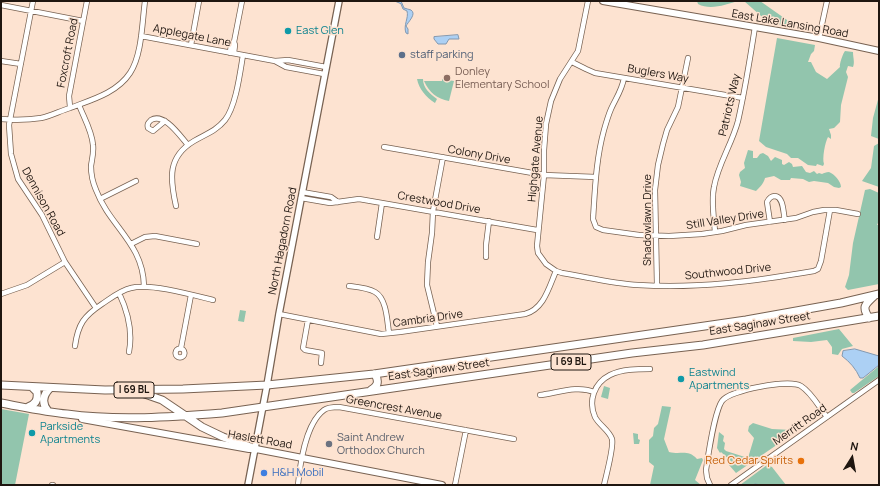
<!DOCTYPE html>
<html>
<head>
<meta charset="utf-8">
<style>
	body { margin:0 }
	#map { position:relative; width:880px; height:486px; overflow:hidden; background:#fde3d1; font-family:Manrope,sans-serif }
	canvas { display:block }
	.frame { position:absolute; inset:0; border:2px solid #1f1610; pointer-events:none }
	.north { position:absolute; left:832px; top:438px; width:40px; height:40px; -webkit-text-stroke:3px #fde3d1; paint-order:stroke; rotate:11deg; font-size:11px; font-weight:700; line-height:16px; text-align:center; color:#1f1610 }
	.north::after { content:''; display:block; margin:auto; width:14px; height:18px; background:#1f1610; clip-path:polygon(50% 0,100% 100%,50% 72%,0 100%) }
</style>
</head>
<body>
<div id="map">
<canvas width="880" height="486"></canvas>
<div class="frame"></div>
<div class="north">N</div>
</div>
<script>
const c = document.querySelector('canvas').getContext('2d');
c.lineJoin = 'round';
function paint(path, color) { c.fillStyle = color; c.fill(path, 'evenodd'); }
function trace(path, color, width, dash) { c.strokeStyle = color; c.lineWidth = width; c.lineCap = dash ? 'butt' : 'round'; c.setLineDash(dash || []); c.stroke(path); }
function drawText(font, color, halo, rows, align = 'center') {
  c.font = font + ' Manrope,sans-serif'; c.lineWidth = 3; c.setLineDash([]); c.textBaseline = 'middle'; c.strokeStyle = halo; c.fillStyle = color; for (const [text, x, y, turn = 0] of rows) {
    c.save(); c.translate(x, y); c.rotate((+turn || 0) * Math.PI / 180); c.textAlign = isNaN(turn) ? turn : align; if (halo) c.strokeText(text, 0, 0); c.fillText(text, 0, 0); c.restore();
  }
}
const green = new Path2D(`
	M697,1H739C726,4 711,11 698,4Z
	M744,1H760L787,20L789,26L769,23Z
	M777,38L815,45L814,51L811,54L808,62H811L816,72L827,79L840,67C839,65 843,53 845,51L853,52C853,58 855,62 853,67L848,66L846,72L848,77L841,105L840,122L834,128L829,129L831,135V139L828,137C825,142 822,159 824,164L823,166L817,164L816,166L808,165L798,158H791L787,154L766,147L759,141Z
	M417,79H423C423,88 430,94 437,99L435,103C426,97 419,89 417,79Z
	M442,79L454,81L449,101C437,99 429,92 424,81H442Z
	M879,96V139L871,136L873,118Z
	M879,143V187L862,181L871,168L874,146Z
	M748,150L753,151V158H757L760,154L763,153L768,156L771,161L775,157L782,160V164L784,165L789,162L792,164L793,167L802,166L806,172L810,173L814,171L817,174L819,173L822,174C824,173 826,172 829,172C834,174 841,181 841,187L839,188L834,187L828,183L814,181L809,182L803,179L791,178L790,180H781L774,176L765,178C764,183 760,187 756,191L740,186L741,182L739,175L740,172L745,168L744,163Z
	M870,189L879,193V221L877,225H879V284L848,290L845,287L849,275L853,243L865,190Z
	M240,310L246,311L244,322L238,321Z
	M839,329L853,346L842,349L838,355L832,354V347L827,340L811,342L793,341V338Z
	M879,366V376L854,393H852L850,390Z
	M604,386L610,388L608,399L601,397Z
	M662,406L671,407L664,439L669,452C681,455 688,449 697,459L702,458L703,460L695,480L701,485H650L654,466L649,462V440L653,436L654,428L658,424Z
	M1,409L29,414L15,485H1Z
	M753,423L772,429L792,430L794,433L736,473L729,465L732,462L721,452L720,453L717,448L719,432L724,436L723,441L725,443L724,449L726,451L748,458L754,438L748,431L749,426Z
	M633,433L638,434V439L640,440L639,444H634Z
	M767,465L772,467L786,485H740Z`);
const water = new Path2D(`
	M395,1H401L404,8C406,9 409,9 411,10C417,14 408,22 406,26L408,29V34L406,33C403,25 409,18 407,11L403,9L401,4Z
	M458,35L459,39H449L446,44H438L434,39V37Z
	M855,349L879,356V365L863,378H860C856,369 850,362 842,356L843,351Z`);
const stream = new Path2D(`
	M755,484L761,485`);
const minor = new Path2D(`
	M33,1L9,125L11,154L18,179L42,215L65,262L96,308
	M588,1L578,51L560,79L551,101L546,124L544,150V175L537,246L538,253L546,264L556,271L562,273C587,277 613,284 638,285C697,289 756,281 814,271L818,269L821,261L830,210
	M1,5L83,21
	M141,36L275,61L286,67L324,74
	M819,38L827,1
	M191,45L199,1
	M230,53L231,44L234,42
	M234,53L235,45L234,42L242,1
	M1,61L21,64
	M275,61L288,60L326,67
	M572,62L586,69L595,73L743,98
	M624,78C622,90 616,98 611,109C608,116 606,123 604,130C596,159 595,189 593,219L596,227L603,230L639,235L669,236L702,234L722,231L746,225L796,218L813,212L824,210H836L858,214
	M79,105C84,118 92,131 93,145C94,152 92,159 91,166C91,174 93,183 96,190C110,227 143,243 144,286
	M70,107L69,96L87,1
	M1,119C14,120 28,120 41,118C51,116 60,111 70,108C91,100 117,93 130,73C142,55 142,23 145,1
	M165,121L153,131L148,128C147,124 148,123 151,120C164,112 180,136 188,145
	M384,147L544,175L596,177
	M302,192L331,197L338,202
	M301,198L330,203L359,199L537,230
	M100,199L136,181
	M176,206C170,179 167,157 194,141C206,134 216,131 225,120C236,106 240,73 243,55
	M770,222L767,202C769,198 771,196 775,196C784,197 783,213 785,220
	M715,232C714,218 711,201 714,187C718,164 732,144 738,121C745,90 750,59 755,27
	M377,237L382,203
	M131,244L145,237L155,236L197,244
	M486,257V245L489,221
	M657,285L655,190L658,165L663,144L667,130L678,107L688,58
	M349,286C357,287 368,288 375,292C387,299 387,321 389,333
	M119,293C128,312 133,331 129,352
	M1,294L27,285L65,262
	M279,314L381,334L400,332L525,314C544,309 549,287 556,271
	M308,320L303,348L305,350L322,353L321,363
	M437,326L427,285L428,262L432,233L433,211L443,157
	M75,346C78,324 84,316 102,304C111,298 121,290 131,288C151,283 193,295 213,300
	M181,348L191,295
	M175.5 353a4.5 4.5 0 1 1 9 0a4.5 4.5 0 1 1-9 0Z
	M540,395C557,393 578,385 594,392
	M52,485H53
	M298,485C300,464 306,423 324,410C328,407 333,407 339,407L514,439
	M455,485L466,430
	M604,485C606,476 614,447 612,439C609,430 599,425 595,417C588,401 594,383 610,375C622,369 638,369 650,369
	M710,485L707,478L706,470C708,456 715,411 722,401C730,390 789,379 801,386C812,393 819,407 827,417
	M731,485L879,380`);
const tertiary = new Path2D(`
	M248,485L267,385L279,314L339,1`);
const secondary = new Path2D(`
	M603,1L819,38L879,51
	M82,419L249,449H256L442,485`);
const primary = new Path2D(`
	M869,318C861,306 866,304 874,296
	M1,385L105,390L183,389L267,385L374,374L746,320L841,303L879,294
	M371,390C377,386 379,383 376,376L374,374
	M139,392L162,400L202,427L223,437L256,449
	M1,403C23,407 45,412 67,414C118,421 171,417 222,413L632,353L703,345L879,316
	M28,407C36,404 38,400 37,392L32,387
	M48,411C41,403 43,395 50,388`);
const markers = [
	[288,31,4,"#0f9aa8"],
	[402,55,4,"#5c6f8a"],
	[447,78,4,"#8d6e63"],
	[681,379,4,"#0f9aa8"],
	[32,433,4,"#0f9aa8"],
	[329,444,4,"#6b7280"],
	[801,461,4,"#e8710a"],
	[264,473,4,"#3f7fe0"]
];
const shields = [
	[571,362,40],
	[134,390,40]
];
const shieldNames = [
	["I 69 BL",571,362],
	["I 69 BL",134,390]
];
const streetNames = [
	["East Lake Lansing Road",790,24,10],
	["Applegate Lane",192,36,11],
	["Foxcroft Road",68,53,-79],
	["Buglers Way",658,74,10],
	["Patriots Way",730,105,-77],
	["Colony Drive",479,155,10],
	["Highgate Avenue",536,159,-85],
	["Dennison Road",43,202,61],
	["Crestwood Drive",439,203,10],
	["Shadowlawn Drive",648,220,-90],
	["Still Valley Drive",725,220,-9],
	["North Hagadorn Road",283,241,-79],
	["Southwood Drive",728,272,-6],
	["Cambria Drive",428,319,-8],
	["East Saginaw Street",760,324,-9],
	["East Saginaw Street",439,370,-8],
	["Greencrest Avenue",394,408,10],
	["Merritt Road",800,425,-35],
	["Haslett Road",260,440,10]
];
const cultureNames = [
	["East Glen",296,31],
	["Eastwind",689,373],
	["Apartments",689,386],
	["Parkside",40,427],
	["Apartments",40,440]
];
const serviceNames = [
	["staff parking",410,55]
];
const educationNames = [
	["Donley",455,72],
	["Elementary School",455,85]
];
const worshipNames = [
	["Saint Andrew",337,438],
	["Orthodox Church",337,451]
];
const foodNames = [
	["Red Cedar Spirits",793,461]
];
const shopNames = [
	["H&H Mobil",272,473]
];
paint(green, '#92c5ad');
paint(water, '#acd0f4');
trace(water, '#8298b0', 1);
trace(stream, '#8298b0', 1);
trace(minor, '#786252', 6);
trace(tertiary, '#786252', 8);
trace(secondary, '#786252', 8);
trace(primary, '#786252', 9);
trace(minor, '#fff', 4.5);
trace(tertiary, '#fff', 5.5);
trace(secondary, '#fff', 6);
trace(primary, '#fff', 7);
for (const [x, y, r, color] of markers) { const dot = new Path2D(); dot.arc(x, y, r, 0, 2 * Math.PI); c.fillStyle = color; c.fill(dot); trace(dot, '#fde3d1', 1.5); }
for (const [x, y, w] of shields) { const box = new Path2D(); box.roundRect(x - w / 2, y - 8, w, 16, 3); c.fillStyle = '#fde3d1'; c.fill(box); trace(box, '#1f1610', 1); }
drawText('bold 10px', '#1f1610', null, shieldNames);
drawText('11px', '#1f1610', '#fde3d1', streetNames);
drawText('11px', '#0d838f', '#fde3d1', cultureNames, 'left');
drawText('11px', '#4e5e75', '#fde3d1', serviceNames, 'left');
drawText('11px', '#785e54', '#fde3d1', educationNames, 'left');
drawText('11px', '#5b616d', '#fde3d1', worshipNames, 'left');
drawText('11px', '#c56008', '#fde3d1', foodNames, 'right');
drawText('11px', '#366cbe', '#fde3d1', shopNames, 'left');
</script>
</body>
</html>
